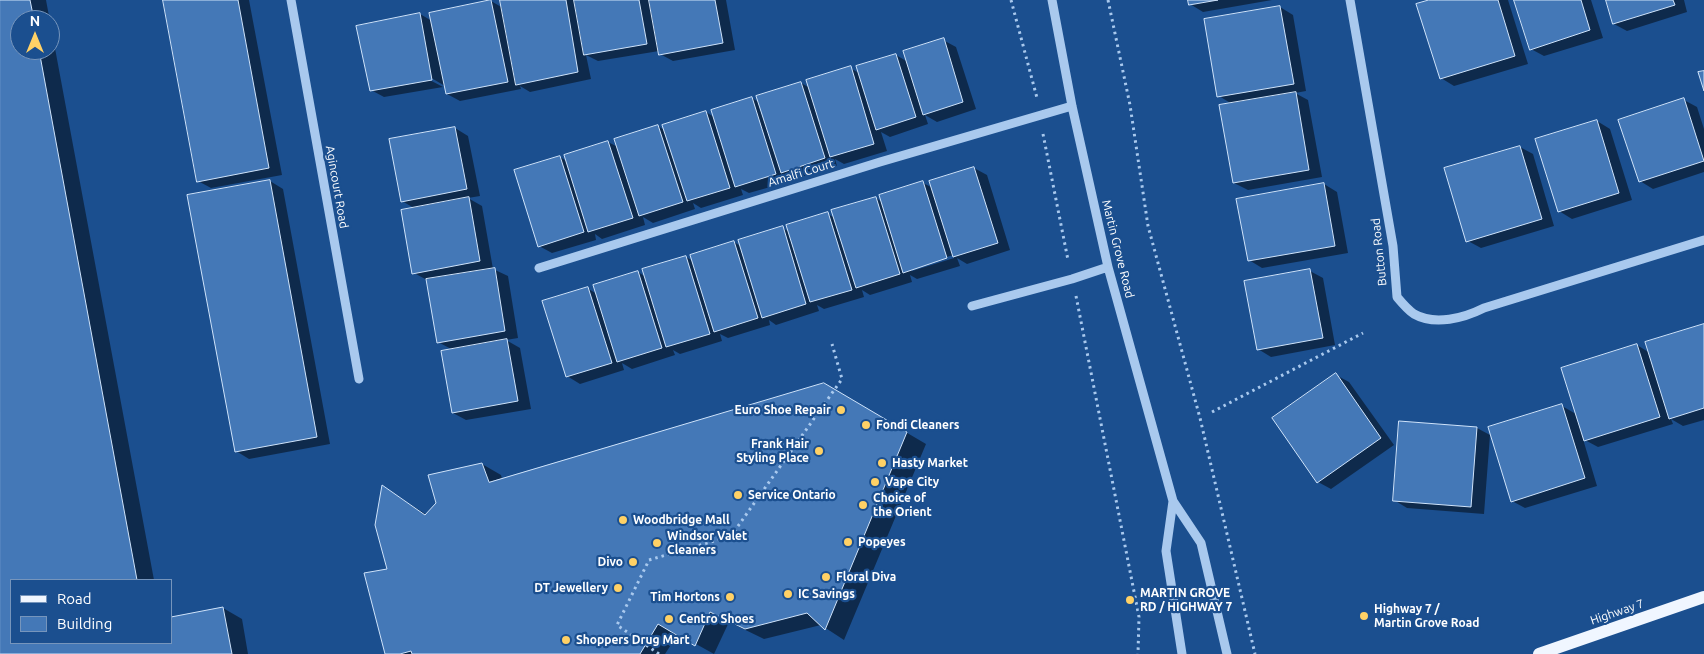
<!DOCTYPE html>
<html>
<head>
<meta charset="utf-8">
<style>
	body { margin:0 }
	#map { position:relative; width:1704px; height:654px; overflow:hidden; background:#1b4f8f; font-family:Ubuntu,sans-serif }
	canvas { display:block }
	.legend { position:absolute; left:10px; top:579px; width:162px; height:65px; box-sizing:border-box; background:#1b4f8f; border:1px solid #7695bc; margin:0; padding:6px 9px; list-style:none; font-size:15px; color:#fff }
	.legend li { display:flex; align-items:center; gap:10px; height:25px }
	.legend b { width:25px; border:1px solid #7695bc }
	.north { position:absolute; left:10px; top:10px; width:50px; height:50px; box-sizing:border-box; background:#1b4f8f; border:1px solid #7695bc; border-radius:50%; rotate:0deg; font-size:14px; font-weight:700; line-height:20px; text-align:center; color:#fff }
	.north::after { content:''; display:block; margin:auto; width:18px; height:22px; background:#ffd166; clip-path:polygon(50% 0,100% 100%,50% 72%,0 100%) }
</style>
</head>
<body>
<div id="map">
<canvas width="1704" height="654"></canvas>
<ul class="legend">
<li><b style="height:6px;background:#f0f6ff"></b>Road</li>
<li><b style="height:14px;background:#4478b7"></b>Building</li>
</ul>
<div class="north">N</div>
</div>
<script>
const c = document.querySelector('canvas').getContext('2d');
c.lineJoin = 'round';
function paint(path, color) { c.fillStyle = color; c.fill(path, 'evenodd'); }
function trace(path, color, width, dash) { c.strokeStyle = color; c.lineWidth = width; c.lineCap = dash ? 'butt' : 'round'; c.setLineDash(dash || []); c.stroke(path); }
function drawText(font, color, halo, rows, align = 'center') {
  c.font = font + ' Ubuntu,sans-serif'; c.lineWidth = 4.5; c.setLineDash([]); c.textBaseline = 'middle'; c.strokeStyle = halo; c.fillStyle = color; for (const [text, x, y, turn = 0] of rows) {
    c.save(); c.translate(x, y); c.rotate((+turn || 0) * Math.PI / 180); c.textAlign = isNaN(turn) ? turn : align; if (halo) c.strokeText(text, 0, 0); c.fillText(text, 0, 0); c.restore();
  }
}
const shadow = new Path2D(`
	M0,0H46L154,580H11V643H171L223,608L242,619L248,654H0ZM20,20H50V50H20Z
	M165,0H249L282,175L211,188L198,181Z
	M502,0H726L735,50L673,61L660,54L659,51L598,61L586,55L591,79L530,92L520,86L521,89L460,101L447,94L445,86L428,76L426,78L443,87L384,97L371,90L420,14L432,21L491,1L503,8Z
	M1190,0H1272L1203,12L1190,4Z
	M1433,0H1508L1528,64L1454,86L1441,78Z
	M1516,0H1591L1603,38L1544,56L1531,49Z
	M1607,0H1684L1687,12L1627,31L1614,24Z
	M1280,7L1293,15L1306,91L1295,93L1308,100L1322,177L1248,190L1234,183L1232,104L1219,96Z
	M943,40L956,47L976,109L937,122L925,115L928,124L890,137L881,132L887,151L844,164L835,159L837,166L795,179L786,174L788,182L749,193L741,189L743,195L701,208L693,203L695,209L653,223L643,217L645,225L602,239L595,234L596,240L552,253L539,246L560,157L568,162L566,156L608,142L618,147L658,126L666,131L706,112L714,117L752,98L760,103L801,83L810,88L850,68L859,73L896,55L908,62Z
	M1684,100L1697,107L1704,129V172L1653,189L1640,181Z
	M1597,121L1610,129L1632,200L1572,219L1559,211Z
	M455,128L468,136L480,196L468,198L482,206L493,269L508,276L518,338L506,340L520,348L531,409L466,420L453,413V350L438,342L427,280L414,273V208L402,201Z
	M1520,147L1533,154L1554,226L1481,248L1468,241Z
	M974,168L987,175L1010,250L967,264L957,258L960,266L917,279L910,275L912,282L870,295L862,290L864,297L824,309L817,305L819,311L776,325L769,320L770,325L728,338L720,334L722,341L680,354L673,350L675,355L632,369L622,363L624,370L580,384L567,376L587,288L597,294L638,272L646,277L686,257L693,261L734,242L742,247L782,228L790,232L828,214L835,218L876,198L882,202L923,183L933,188ZM953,255L954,258L912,271V268Z
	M270,181L283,189L330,444L249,459L236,451Z
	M1324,184L1337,192L1348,253L1262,268L1249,260Z
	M1310,271L1323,278L1335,345L1271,357L1258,349Z
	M1704,325V420L1683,426L1671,419L1673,424L1598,447L1583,439L1597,486L1525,508L1512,501L1562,406L1576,414L1637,345L1650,353Z
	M1336,375L1349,382L1394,445L1331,489L1318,482Z
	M824,384L926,444L844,640L821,625L764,639L729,622L714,654L678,634L665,654H386L389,570L383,487L427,515L482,464L501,475L502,479Z
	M1400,422L1477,428L1490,435L1484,514L1407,508L1394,500Z`);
const building = new Path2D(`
	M0,0H30L34,20H20V50H39L137,580H11V643H171V617L223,607L232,654H0Z
	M163,0H238L269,168L197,182Z
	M491,0L508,82L446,94L429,13Z
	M500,0H566L578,72L516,85Z
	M574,0H639L647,44L584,55Z
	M649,0H715L723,43L659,55Z
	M1188,0H1218L1189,5Z
	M1429,0H1498L1515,56L1440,79L1416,4Z
	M1514,0H1581L1590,30L1530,50Z
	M1606,0H1673L1675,5L1613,24Z
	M1280,6L1294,84L1217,97L1204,19Z
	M420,13L432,80L370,91L356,26Z
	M944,38L963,102L923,115L903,51Z
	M896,54L916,117L876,130L856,66Z
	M851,66L874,144L830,157L806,80Z
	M1704,71V91L1698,72Z
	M801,82L825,158L781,173L756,96Z
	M1296,92L1309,170L1233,183L1219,105Z
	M752,97L776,174L735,187L711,110Z
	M1684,98L1704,161L1639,182L1618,120Z
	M706,111L730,188L687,201L662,125Z
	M1597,120L1619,193L1558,212L1535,139Z
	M658,125L683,202L639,216L614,139Z
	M455,127L467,189L401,202L389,139Z
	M608,141L633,218L588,232L564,155Z
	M1520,146L1542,219L1466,242L1444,168Z
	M560,156L584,232L538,247L514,170Z
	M974,167L998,243L953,257L929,181Z
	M270,180L317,437L235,452L187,195Z
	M923,181L947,258L903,273L879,195Z
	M1324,183L1335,246L1248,261L1236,199Z
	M469,197L480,261L412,274L401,210Z
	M876,197L900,274L856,288L831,210Z
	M828,212L852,290L810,302L786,225Z
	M783,226L806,304L762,318L738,240Z
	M734,241L758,318L714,332L690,255Z
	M686,256L710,334L666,347L642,269Z
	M495,268L505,331L437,343L426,279Z
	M1310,269L1323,338L1257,350L1244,281Z
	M638,271L662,348L617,362L593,285Z
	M588,287L612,363L566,377L542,301Z
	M1704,324V408L1669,419L1645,342Z
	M507,339L518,401L452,413L441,351Z
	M1637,344L1660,417L1584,441L1561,368Z
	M1336,373L1381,438L1317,483L1272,418Z
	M824,383L907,432L825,630L807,613L745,629L710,612L695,646L658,624L640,654H412L411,651L400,654H385L364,573L387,569L375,525L382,485L425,515L436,503L428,475L482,463L489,482Z
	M1562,404L1585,478L1511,502L1488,427Z
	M1399,421L1477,427L1471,507L1393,501Z`);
const path = new Path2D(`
	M1011,0L1037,98
	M1108,0L1130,105L1148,226L1200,418L1255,654
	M1043,134L1068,260
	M1076,296L1139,617L1138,654
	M1212,412L1363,333
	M659,654L617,625L649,560L731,536L842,379L832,344`);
const minor = new Path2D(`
	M291,0L359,379
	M1052,0L1072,106L1108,267L1173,501L1201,543L1227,654
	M1350,0L1393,246L1397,297C1402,303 1408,310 1414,314C1435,326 1464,318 1484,308L1704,240
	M539,268L880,162L1072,106
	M972,306L1072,279L1108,267
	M1173,501L1166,551L1182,654`);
const major = new Path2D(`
	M1539,654L1704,597`);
const markers = [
	[841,410,5,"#ffd166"],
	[866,425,5,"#ffd166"],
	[819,451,5,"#ffd166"],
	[882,463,5,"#ffd166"],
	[875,482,5,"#ffd166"],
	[738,495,5,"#ffd166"],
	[863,505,5,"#ffd166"],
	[623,520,5,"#ffd166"],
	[848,542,5,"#ffd166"],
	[657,543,5,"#ffd166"],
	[633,562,5,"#ffd166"],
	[826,577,5,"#ffd166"],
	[618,588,5,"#ffd166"],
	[788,594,5,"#ffd166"],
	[730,597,5,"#ffd166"],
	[1130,600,5,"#ffd166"],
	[1364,616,5,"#ffd166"],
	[669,619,5,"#ffd166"],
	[566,640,5,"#ffd166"]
];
const streetNames = [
	["Amalfi Court",801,173,-17],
	["Agincourt Road",337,187,80],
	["Martin Grove Road",1118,249,76],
	["Button Road",1379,252,-96],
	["Highway 7",1617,612,-19]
];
const poiNames = [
	["Euro Shoe Repair",831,410,"right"],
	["Fondi Cleaners",876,425],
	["Frank Hair",809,444,"right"],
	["Styling Place",809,458,"right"],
	["Hasty Market",892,463],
	["Vape City",885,482],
	["Service Ontario",748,495],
	["Choice of",873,498],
	["the Orient",873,512],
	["Woodbridge Mall",633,520],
	["Windsor Valet",667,536],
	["Cleaners",667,550],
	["Popeyes",858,542],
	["Divo",623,562,"right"],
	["Floral Diva",836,577],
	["DT Jewellery",608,588,"right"],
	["MARTIN GROVE",1140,593],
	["RD / HIGHWAY 7",1140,607],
	["IC Savings",798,594],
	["Tim Hortons",720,597,"right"],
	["Highway 7 /",1374,609],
	["Martin Grove Road",1374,623],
	["Centro Shoes",679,619],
	["Shoppers Drug Mart",576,640]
];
paint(shadow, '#0007');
paint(building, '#4478b7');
trace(building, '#cfe3fa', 1);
trace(path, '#a9c9ee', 3, [2.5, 4]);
trace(minor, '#a9c9ee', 9);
trace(major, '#f0f6ff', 12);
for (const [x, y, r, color] of markers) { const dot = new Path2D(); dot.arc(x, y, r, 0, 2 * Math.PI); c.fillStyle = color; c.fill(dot); trace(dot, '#1b4f8f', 2); }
drawText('12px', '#fff', '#1b4f8f', streetNames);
drawText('bold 12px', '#fff', '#1b4f8f', poiNames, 'left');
</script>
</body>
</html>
